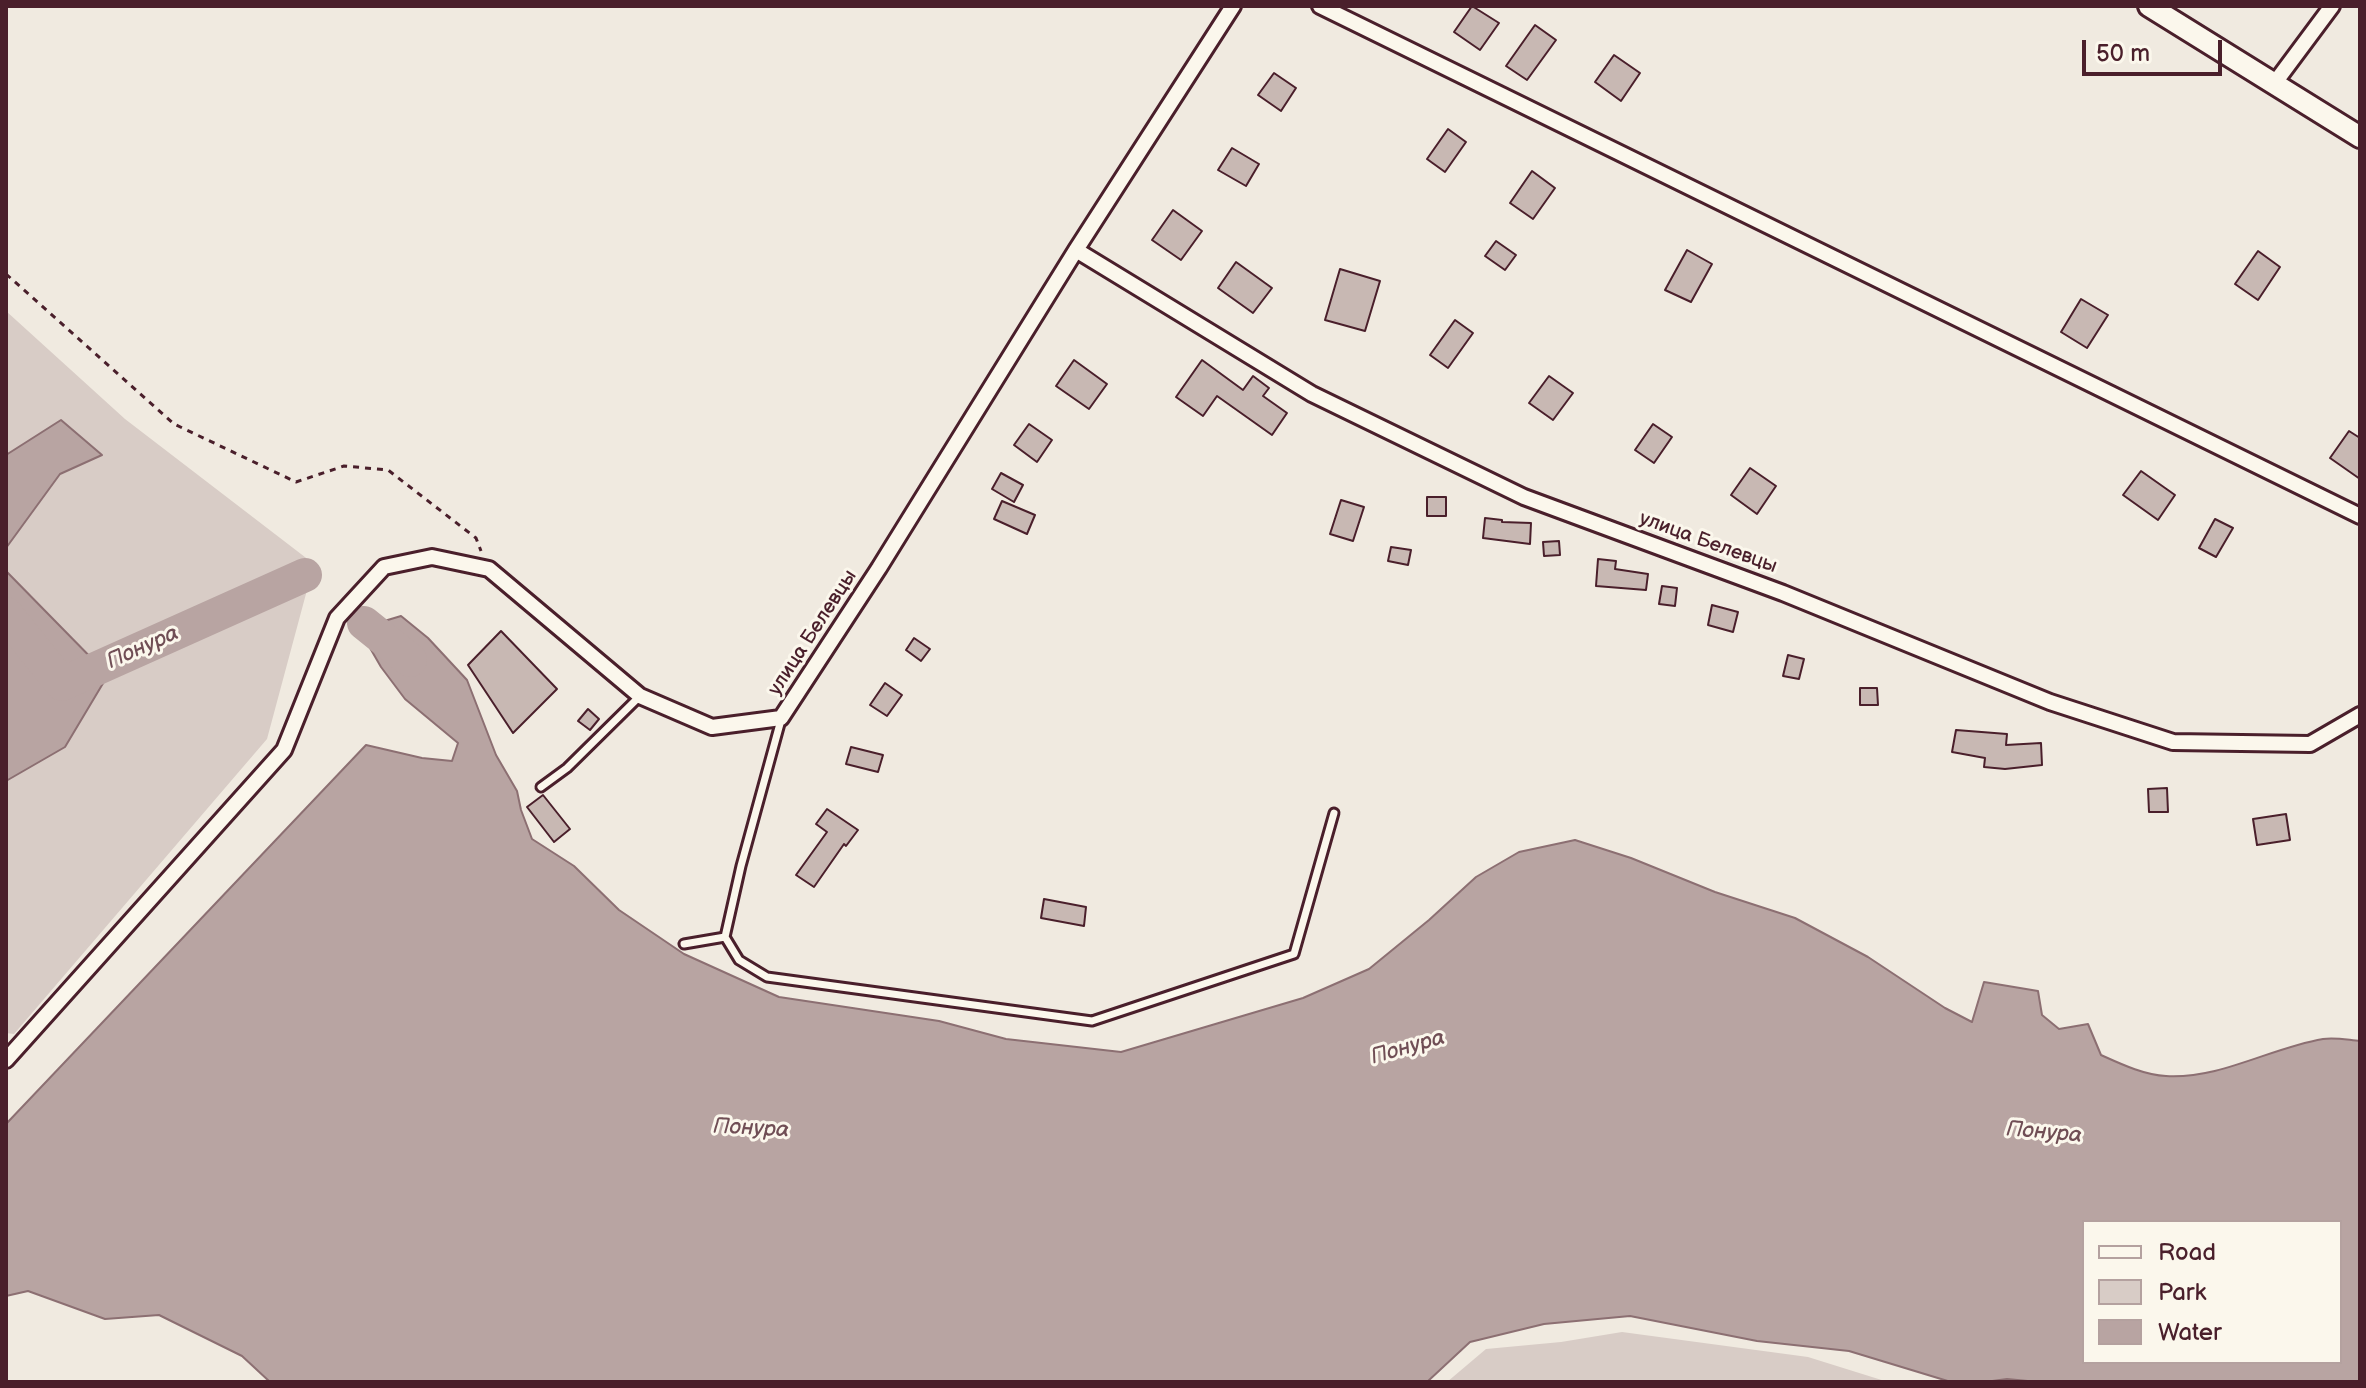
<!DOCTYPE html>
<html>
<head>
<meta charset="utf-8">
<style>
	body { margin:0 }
	#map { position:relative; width:2366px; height:1388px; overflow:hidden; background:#f0eae0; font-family:"Balsamiq Sans",sans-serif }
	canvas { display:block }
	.frame { position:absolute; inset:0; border:8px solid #4a1f2b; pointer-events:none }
	.legend { position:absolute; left:2082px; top:1220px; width:260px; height:144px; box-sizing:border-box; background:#fbf7ec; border:2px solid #b4a19f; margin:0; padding:10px 14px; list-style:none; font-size:24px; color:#4a1f2b }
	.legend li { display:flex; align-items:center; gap:16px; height:40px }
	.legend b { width:40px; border:2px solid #b4a19f }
	.scale { position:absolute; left:2082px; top:40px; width:140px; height:36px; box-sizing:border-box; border:4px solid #4a1f2b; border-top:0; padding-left:10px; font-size:24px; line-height:28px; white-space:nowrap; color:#4a1f2b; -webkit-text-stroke:6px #fbf7ec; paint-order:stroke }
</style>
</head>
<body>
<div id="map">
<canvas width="2366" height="1388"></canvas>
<div class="frame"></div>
<ul class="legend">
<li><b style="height:10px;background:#fbf7ec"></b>Road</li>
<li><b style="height:22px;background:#d8ccc6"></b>Park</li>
<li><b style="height:22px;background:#b8a4a2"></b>Water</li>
</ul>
<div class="scale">50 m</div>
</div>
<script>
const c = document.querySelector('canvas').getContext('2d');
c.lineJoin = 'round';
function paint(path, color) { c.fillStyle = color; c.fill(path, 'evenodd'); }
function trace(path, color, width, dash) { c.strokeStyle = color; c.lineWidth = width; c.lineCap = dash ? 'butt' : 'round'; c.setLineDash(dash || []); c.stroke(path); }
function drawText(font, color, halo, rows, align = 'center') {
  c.font = font + ' "Balsamiq Sans",sans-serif'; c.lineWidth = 6; c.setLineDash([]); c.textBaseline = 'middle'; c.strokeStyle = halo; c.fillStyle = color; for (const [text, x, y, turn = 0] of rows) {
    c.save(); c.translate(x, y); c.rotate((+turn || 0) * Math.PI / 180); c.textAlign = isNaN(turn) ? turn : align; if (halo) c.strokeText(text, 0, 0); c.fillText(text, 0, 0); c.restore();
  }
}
const green = new Path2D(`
	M6,311L125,419L314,564L267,739L14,1034L6,1033V781L65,747L107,675L6,571V548L60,474L61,420L6,455Z
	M1622,1332L1808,1357L1888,1382H1447L1486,1349L1561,1342Z`);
const water = new Path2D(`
	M61,420L102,455L60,474L6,548V455Z
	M6,571L108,675L65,747L6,781Z
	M401,616L428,638L467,680L496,755L517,791L521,810L532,839L574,866L619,910L684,954L779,997L939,1021L1006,1039L1121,1052L1303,998L1369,969L1429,920L1476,877L1519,852L1575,840L1631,858L1715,892L1795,918L1868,957L1945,1008L1972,1022L1984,982L2038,991L2042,1015L2059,1029L2088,1024L2101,1055C2121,1064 2144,1075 2166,1076C2221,1079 2270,1048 2323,1039C2335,1037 2348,1040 2360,1041V1382H2038L2007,1379L1985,1382H1951L1849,1351L1757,1341L1630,1316L1544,1324L1470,1342L1427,1382H270L242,1356L159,1315L105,1319L28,1291L6,1296V1124L366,745L422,758L452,761L458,743L405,699L381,667L366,641L381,622ZM2084,1222H2340V1362H2084Z`);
const river = new Path2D(`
	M6,614L62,684L305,575
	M364,623L410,660`);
const building = new Path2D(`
	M1472,6L1499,23L1480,50L1454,32Z
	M1535,25L1556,40L1527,80L1506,66Z
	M1614,55L1640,73L1621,101L1595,82Z
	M1274,73L1296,88L1281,111L1258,95Z
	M1448,129L1466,142L1445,172L1427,159Z
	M1232,148L1259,164L1246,186L1218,170Z
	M1532,171L1555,188L1533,219L1510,203Z
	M1173,210L1202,231L1181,260L1152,240Z
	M1496,241L1516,255L1505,270L1485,256Z
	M1687,250L1712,264L1691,302L1665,290Z
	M2258,251L2280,267L2258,300L2235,284Z
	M1236,262L1272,288L1253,313L1218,288Z
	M1340,269L1380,281L1365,331L1325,320Z
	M2081,299L2108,315L2087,348L2061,332Z
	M1455,320L1473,333L1448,368L1430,355Z
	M1074,360L1107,384L1089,409L1056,386Z
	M1202,360L1243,390L1253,376L1269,388L1263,396L1287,413L1272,435L1217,396L1203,416L1176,397Z
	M1549,376L1573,393L1553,420L1529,403Z
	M1029,424L1052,440L1037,462L1014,445Z
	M1653,424L1672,437L1654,463L1635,450Z
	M2349,431L2360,438V479L2330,458Z
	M1750,468L1776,486L1757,514L1731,495Z
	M2141,471L2175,495L2158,520L2123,495Z
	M1001,473L1023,485L1014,502L992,489Z
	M1427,497H1446V516H1427Z
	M1341,500L1364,507L1353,541L1330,534Z
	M1002,501L1035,515L1027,534L994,519Z
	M1485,518L1502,520V522L1531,523L1530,544L1483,538Z
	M2215,519L2233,528L2216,557L2199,548Z
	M1559,541L1560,555L1544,556L1543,542Z
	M1391,547L1411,550L1408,565L1388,561Z
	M1598,559L1616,561L1615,569L1648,574L1646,590L1596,586Z
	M1662,586L1677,588L1675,606L1659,604Z
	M1712,605L1738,612L1733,632L1708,625Z
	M501,631L557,689L513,733L468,665Z
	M914,638L930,649L921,661L906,650Z
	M1788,655L1804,659L1799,679L1783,676Z
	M885,683L902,695L887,716L870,705Z
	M1860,688H1877L1878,705H1860Z
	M588,709L599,719L590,730L578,721Z
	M1956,730L2007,734L2006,745L2041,743L2042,765L2005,769L1984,767L1985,758L1952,752Z
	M851,747L883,755L878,772L846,764Z
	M2167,788L2168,812H2149L2148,789Z
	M543,795L570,829L554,842L527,807Z
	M827,809L858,830L846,846L844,844L814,887L796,875L827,832L816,824Z
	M2286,814L2290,840L2257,845L2253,819Z
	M1044,899L1086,907L1084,926L1041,918Z`);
const path = new Path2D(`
	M6,274L174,424L296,482L344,466L388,470L476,538L481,551`);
const lane = new Path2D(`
	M781,720L741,866L725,937L739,960L767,977L1092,1021L1294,954L1334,813
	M541,787L567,768L640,696
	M684,944L725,937`);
const street = new Path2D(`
	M1320,6L2360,516
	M2274,84L2332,6
	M1076,250L1312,394L1524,497L1783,593L2050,702L2173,742L2310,744L2360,715
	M6,1060L284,750L337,618L384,567L432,557L489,569L640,696L712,727L781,718L879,568L1076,250L1233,6`);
const secondary = new Path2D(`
	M2149,6L2360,137`);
const streetNames = [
	["улица Белевцы",1708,543,20],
	["улица Белевцы",813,633,-57]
];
const waterNames = [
	["Понура",143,648,-24],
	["Понура",1408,1048,-16],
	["Понура",751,1129,3],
	["Понура",2044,1133,5]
];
paint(green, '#d8ccc6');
paint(water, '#b8a4a2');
trace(water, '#8c6f72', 2);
trace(river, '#b8a4a2', 34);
paint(building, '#c8b8b3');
trace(building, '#4a1f2b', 2);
trace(lane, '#4a1f2b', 13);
trace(street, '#4a1f2b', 20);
trace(secondary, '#4a1f2b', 26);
trace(path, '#4a1f2b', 3, [6, 6]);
trace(lane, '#fbf7ec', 7);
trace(street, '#fbf7ec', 14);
trace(secondary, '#fbf7ec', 20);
drawText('20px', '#4a1f2b', '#fbf7ec', streetNames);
drawText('italic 22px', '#704e55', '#fbf7ec', waterNames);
</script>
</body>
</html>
